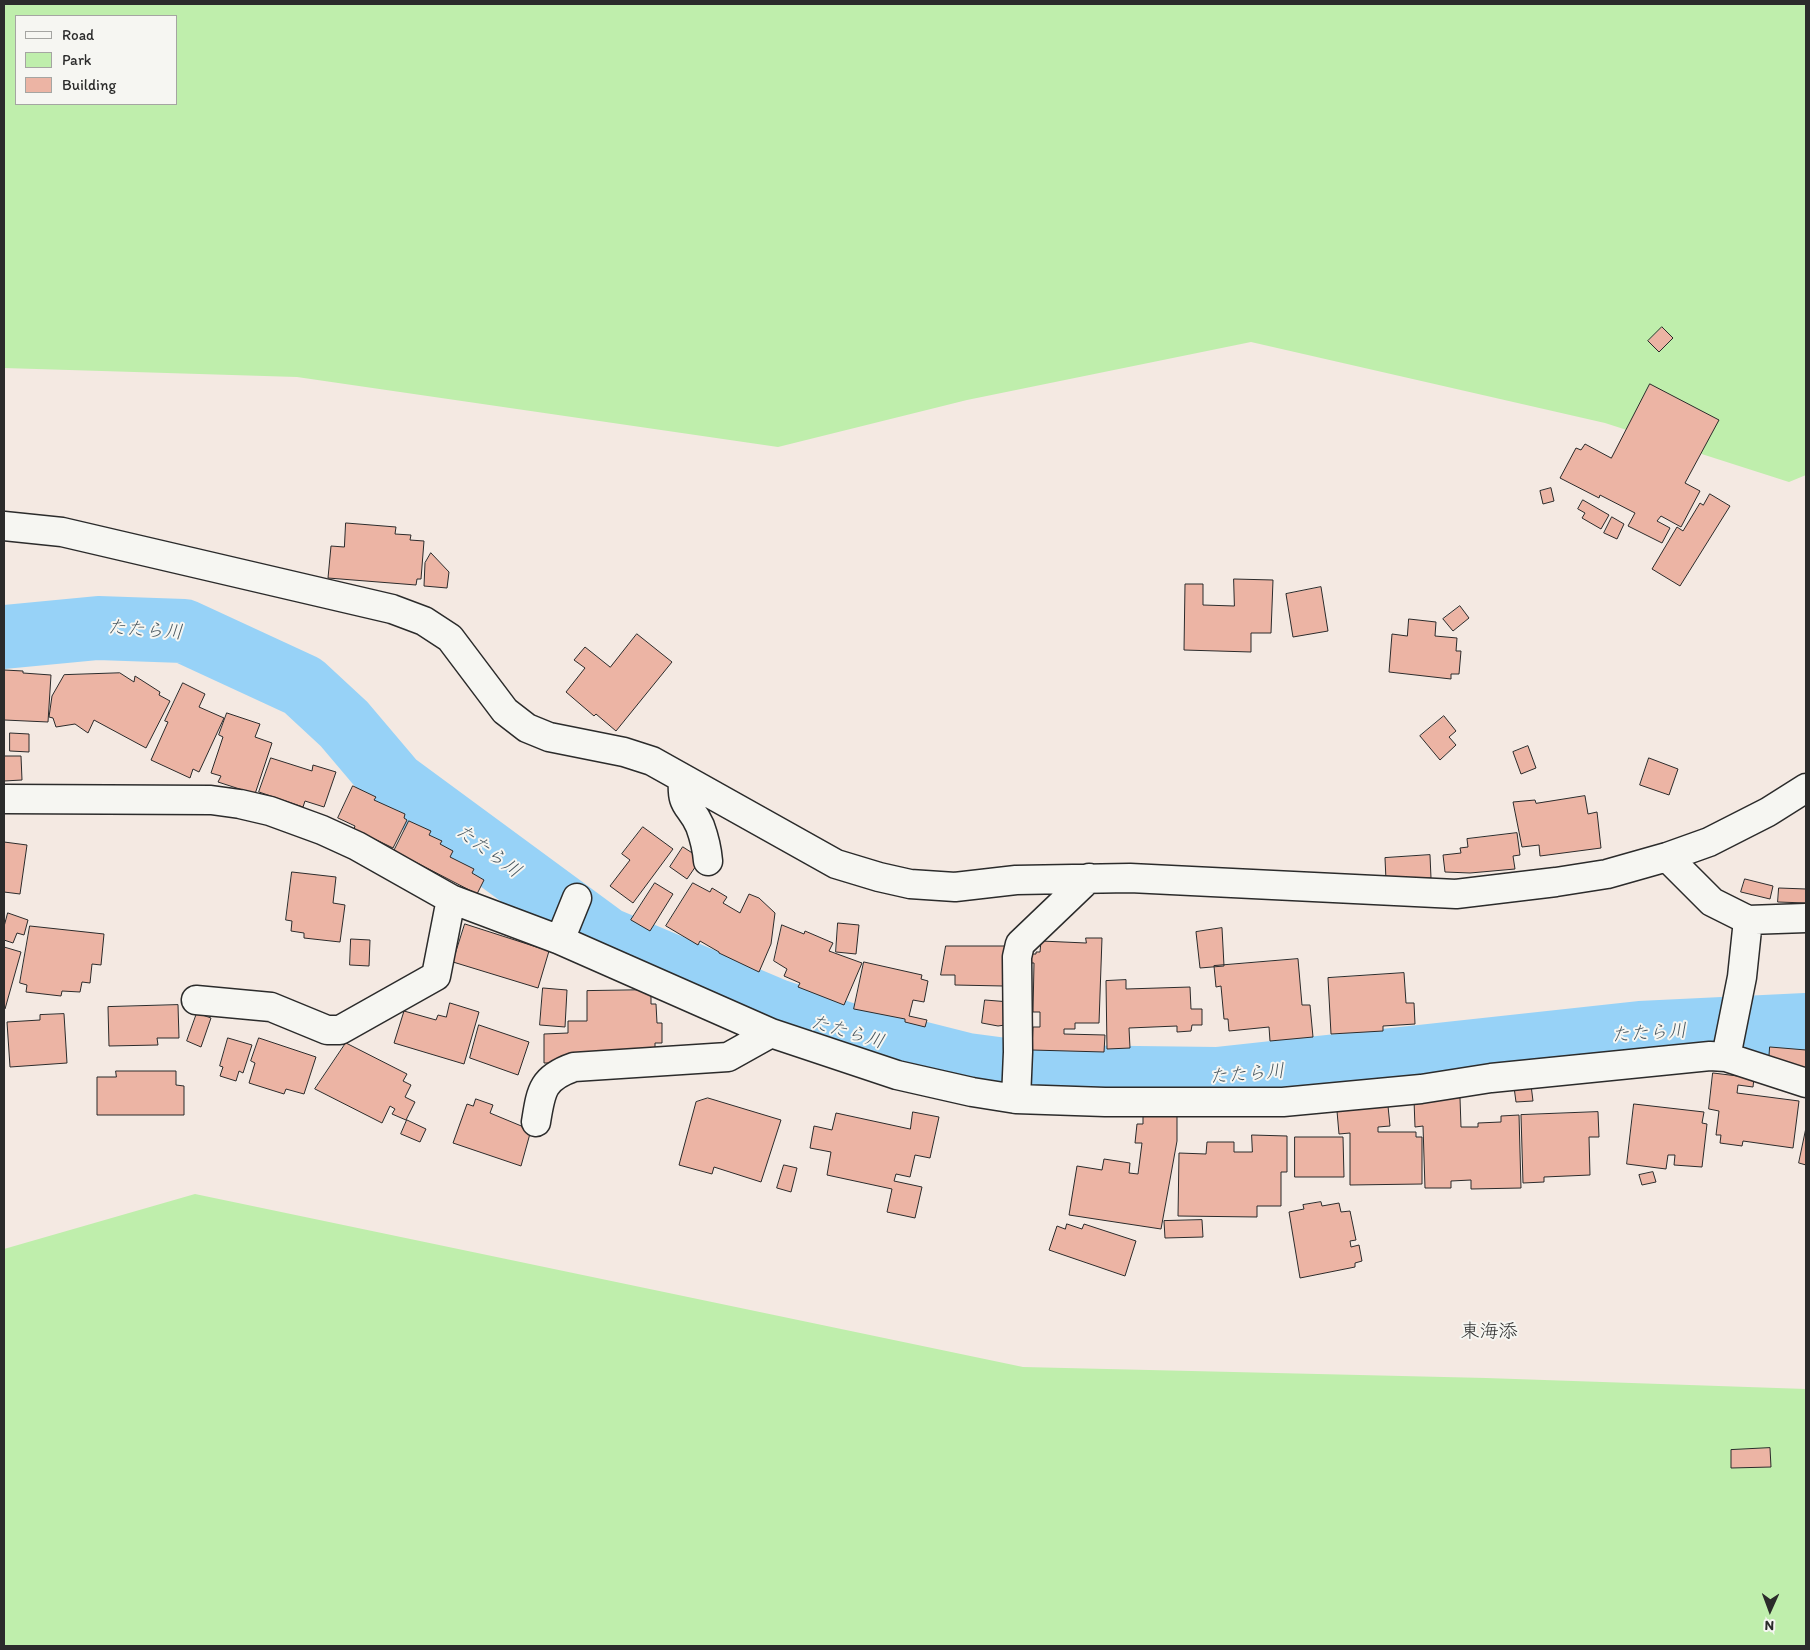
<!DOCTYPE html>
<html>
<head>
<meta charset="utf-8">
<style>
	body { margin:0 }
	#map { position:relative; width:1810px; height:1650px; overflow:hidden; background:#f4e9e2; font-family:Itim,sans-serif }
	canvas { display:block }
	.frame { position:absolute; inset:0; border:5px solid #2b2b2b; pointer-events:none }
	.legend { position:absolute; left:15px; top:15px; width:162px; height:90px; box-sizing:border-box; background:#f6f6f2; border:1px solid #a5a5a2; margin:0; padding:6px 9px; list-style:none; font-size:15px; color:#2b2b2b }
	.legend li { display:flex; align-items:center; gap:10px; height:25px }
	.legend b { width:25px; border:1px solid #a5a5a2 }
	.north { position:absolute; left:1745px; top:1585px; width:50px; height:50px; -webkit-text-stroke:4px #f6f6f2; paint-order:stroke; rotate:182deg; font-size:14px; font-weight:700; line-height:20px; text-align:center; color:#2b2b2b }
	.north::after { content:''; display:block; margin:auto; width:18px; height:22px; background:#2b2b2b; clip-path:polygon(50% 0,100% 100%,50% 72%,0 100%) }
</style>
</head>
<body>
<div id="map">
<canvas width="1810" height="1650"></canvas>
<div class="frame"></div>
<ul class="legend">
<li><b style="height:6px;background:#f6f6f2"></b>Road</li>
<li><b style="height:14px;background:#bfeeac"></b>Park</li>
<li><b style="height:14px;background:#ecb4a4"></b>Building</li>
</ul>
<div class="north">N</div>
</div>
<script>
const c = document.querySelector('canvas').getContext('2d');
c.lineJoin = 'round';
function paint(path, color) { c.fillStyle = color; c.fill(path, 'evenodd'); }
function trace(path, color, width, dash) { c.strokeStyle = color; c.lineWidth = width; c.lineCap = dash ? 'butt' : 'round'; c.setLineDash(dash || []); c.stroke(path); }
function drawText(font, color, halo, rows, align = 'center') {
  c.font = font + ' Itim,"Klee One",sans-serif'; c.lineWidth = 4; c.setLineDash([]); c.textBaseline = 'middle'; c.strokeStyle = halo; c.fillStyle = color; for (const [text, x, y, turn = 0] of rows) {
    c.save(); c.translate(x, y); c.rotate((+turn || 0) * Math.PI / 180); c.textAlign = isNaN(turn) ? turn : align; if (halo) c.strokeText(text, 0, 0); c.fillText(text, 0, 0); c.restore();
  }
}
const green = new Path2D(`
	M4,4H1806V475L1789,482L1605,423L1251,342L967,400L778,447L297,377L4,368ZM16,16H176V104H16Z
	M195,1194L1023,1367L1486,1378L1806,1389V1646H4V1249Z`);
const river = new Path2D(`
	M4,637L98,628L184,631L303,686L344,724L394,783L606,939L774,1010L848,1035L967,1065L1058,1077L1217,1079L1640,1033L1806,1025`);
const building = new Path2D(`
	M1662,327L1673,338L1659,352L1648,341Z
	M1650,384L1719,420L1685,483L1700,491L1681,527L1661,516L1657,521L1670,528L1662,543L1628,526L1635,513L1600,495L1599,498L1560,478L1576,448L1581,450L1585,444L1611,458Z
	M1551,488L1554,501L1543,504L1540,491Z
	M1710,494L1730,506L1680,586L1652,569L1677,527L1683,531L1700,503L1703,505Z
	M1583,500L1609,515L1601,529L1582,518L1585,513L1578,509Z
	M1612,517L1624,524L1617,539L1604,533Z
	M346,523L396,527L395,534L411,535L410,540L424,541L421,579H417L416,585L328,578L331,546L344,547Z
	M431,553L449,572L447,588L424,586L425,563Z
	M1234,579L1273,580L1271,633H1251V652L1184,650L1185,584H1203V605L1234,606Z
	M1321,587L1328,631L1293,637L1286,594Z
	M1460,606L1469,618L1453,631L1443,619Z
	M1409,619L1436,622L1435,636L1457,638L1456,651H1461L1459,674H1451V679L1389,672L1392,634L1407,636Z
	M637,634L672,662L616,731L596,714L594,716L566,692L585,668L574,660L585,647L610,667Z
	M4,670L23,671V673L51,675L48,722L4,720Z
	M120,673L134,682L135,676L160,692L159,695L170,701L146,748L94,720L88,733L75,724L56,727L53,718L49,717L52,696L64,675Z
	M183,683L205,694L199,707L224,718L199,772L193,769L190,778L151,760L168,722L165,721Z
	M227,713L260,724L255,737L272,743L255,794L218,782L221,776L211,773L223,737L219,735Z
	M1444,716L1456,731L1449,737L1456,745L1440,760L1420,736Z
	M10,733L29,734V752L10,751Z
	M1528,746L1536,768L1521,774L1513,752Z
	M4,756H21L22,780L4,781Z
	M271,758L312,771L313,765L336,772L324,807L305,801L303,807L259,792Z
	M1649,758L1678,769L1669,795L1640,785Z
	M353,786L376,797L374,800L405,814L404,818L407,820L393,848L354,829L355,826L338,818Z
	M1585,796L1588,814L1597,812L1601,848L1540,856L1539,845L1522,847L1513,802L1535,800L1536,803Z
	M409,821L431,831L429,835L442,841L440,844L453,851L450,857L474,869L472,873L484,880L477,894L394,851Z
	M643,827L673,849L633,903L610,886L630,860L622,854Z
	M1517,833L1520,855L1513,856L1515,869L1470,873L1445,872L1443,855L1461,853L1460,848L1468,847L1467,839Z
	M4,842L27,845L20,894L4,892Z
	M683,847L697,856L698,863L687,879L670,867Z
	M1430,855L1431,878L1386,880L1385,858Z
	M292,872L336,877L333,903L345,905L340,942L304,938V933L291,931L292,921L286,920Z
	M1745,879L1773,886L1770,899L1741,892Z
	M655,883L673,894L650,931L631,920Z
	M693,883L710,892L712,888L727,897L723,903L740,913L749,894L759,898L775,913L771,944L759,972L719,953V952L700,941L698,945L666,926Z
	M1779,888L1806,889V903L1778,902Z
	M8,913L28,920L24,935L17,933L13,943L4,940V927Z
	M838,923L859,925L856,954L836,952Z
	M465,924L549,951L538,988L453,962Z
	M782,925L804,934L805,931L833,943L829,951L862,963L844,1005L798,987L800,983L784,976L787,969L774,961Z
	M30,926L104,934L101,965L92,964L90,983L82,982L80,992L62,991L61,996L26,992L27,985L20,983Z
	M1222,928L1224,966L1200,968L1196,932Z
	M1086,938H1102L1099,1023H1075V1029H1064V1034L1105,1035L1104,1052L1032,1050L1033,1027H1040V1012H1033L1034,963H1026L1027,954H1036V952H1040L1041,941L1086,943Z
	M351,939L370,940L369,966L350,965Z
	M946,946H1005L1003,986L955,985V975H941Z
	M4,947L21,952L5,1009H4Z
	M1298,959L1302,1005H1310L1313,1037L1270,1041L1269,1027L1229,1031L1228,1019H1224L1221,986L1216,987L1214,966Z
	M864,962L922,975L921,979L928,981L924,1002L913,1000L909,1016L927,1020L925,1027L905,1022V1019L854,1009Z
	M1404,973L1406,1003H1414L1415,1024L1383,1026V1031L1331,1034L1328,978Z
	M1126,980V989L1190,987L1191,1009H1202V1025H1192L1191,1031L1177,1032V1026L1129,1028L1130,1048L1107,1049L1106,981Z
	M543,988L567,990L565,1027L540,1025Z
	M651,990V1004H656L657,1023H662V1043H655V1052L573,1063H544V1034L568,1033V1021H587V991Z
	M985,1000L1010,1002L1005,1025L998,1026L982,1023Z
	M450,1003L479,1012L464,1064L394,1043L404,1011L436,1020L438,1015L446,1017Z
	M178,1005L179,1038H157L158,1045L109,1046L108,1007Z
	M197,1013L211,1018L201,1047L187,1041Z
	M64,1014L67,1063L10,1067L7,1022L40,1020V1015Z
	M479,1025L529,1042L518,1075L470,1058Z
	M228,1038L252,1045L243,1073L239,1071L236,1081L220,1076L223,1067L220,1066Z
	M259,1038L316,1057L304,1094L286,1089L284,1094L249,1083L255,1063L251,1061Z
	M346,1043L407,1074L403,1081L411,1085L405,1097L415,1102L406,1120L392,1114L395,1109L390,1106L382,1123L315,1089Z
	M1770,1047L1806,1050V1071L1793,1069L1794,1065L1769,1061Z
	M116,1071H176V1085L184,1086V1115H97V1077H116Z
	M1713,1073L1754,1078L1753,1087L1738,1085L1737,1093L1799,1101L1793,1148L1743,1141L1742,1146L1720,1143L1721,1135H1716L1719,1111L1709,1109Z
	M1531,1085L1533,1101L1516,1102L1514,1087Z
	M708,1098L781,1120L761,1182L714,1167L712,1174L679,1165L696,1102Z
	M1460,1098L1461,1127H1478V1123L1501,1122V1116L1519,1115L1521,1188L1471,1189V1180L1451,1181V1188H1425L1423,1126L1415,1127L1414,1100Z
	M476,1099L493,1105L490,1113L531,1130L521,1166L453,1143L467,1104L473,1106Z
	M1634,1104L1704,1112L1702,1123L1707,1124L1702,1167L1674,1165L1675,1155H1668L1666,1169L1627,1164Z
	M1388,1106L1390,1126L1378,1127V1132H1416V1137H1422V1184L1350,1185V1133L1339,1134L1337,1111Z
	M913,1112L939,1117L930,1158L915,1155L910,1177L896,1174L894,1181L922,1187L915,1218L887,1212L892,1189L827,1175L831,1152L810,1148L814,1126L832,1130L836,1113L910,1129Z
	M1598,1112L1599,1137H1589L1590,1175L1544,1177V1182L1523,1183L1521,1115Z
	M1177,1116V1141L1161,1229L1069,1215L1077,1166L1102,1170L1104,1159L1130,1163L1129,1173L1138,1174L1142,1143H1135L1137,1124H1143V1117Z
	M407,1120L426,1129L420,1142L401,1134Z
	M1806,1128V1165L1799,1163Z
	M1252,1135L1287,1136V1172H1281V1206H1257V1217L1178,1216L1179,1153L1206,1154L1207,1142H1234V1152H1252Z
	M1295,1137H1343L1344,1177H1295Z
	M784,1165L797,1168L791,1192L777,1188Z
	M1653,1172L1656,1182L1642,1185L1639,1175Z
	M1321,1202L1322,1206L1339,1203L1341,1212L1350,1211L1356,1240L1350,1241L1351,1247L1359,1245L1362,1261L1355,1263V1267L1300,1278L1289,1212L1304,1209L1303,1205Z
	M1202,1220L1203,1237L1165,1238L1164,1221Z
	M1067,1224L1082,1229L1084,1224L1136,1241L1125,1276L1049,1250L1057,1226L1065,1229Z
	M1770,1448L1771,1467L1731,1468V1450Z`);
const minor = new Path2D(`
	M4,526L62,532L392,609L424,621L450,638L505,711L527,728L549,737L624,752L652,761L836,864L879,877L910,884L955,887L1016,880L1130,878L1456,894L1556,882L1607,874L1667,857L1709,842L1768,812L1806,788
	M683,779C681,809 690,803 700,826C704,837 707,849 708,861
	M4,799L211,800L240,804L270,811L322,830L357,846L451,899L560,940L771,1033L897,1075L972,1092L1016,1099L1105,1102H1283L1421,1089L1491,1078L1710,1056L1726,1057L1806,1083
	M1667,857L1712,902L1748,920L1806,918
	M560,940L577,898
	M196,1000L271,1007L327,1030H340L436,976L451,899
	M1726,1057L1742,977L1748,920
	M1016,1099L1018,1052L1017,957L1020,944L1089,878
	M536,1122C541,1091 542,1078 574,1067L728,1057L771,1033`);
const waterNames = [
	["たたら川",145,631,4],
	["たたら川",488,852,36],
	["たたら川",847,1033,16],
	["たたら川",1649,1034,-4],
	["たたら川",1247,1075,-5]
];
const neighbourhoodNames = [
	["東海添",1489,1332]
];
paint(green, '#bfeeac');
trace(river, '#97d2f7', 64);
paint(building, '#ecb4a4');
trace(building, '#2b2b2b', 1);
trace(minor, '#2b2b2b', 31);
trace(minor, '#f6f6f2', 28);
drawText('italic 19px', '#46555e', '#f6f6f2', waterNames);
drawText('19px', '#2b2b2b', '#f6f6f2', neighbourhoodNames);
</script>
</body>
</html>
